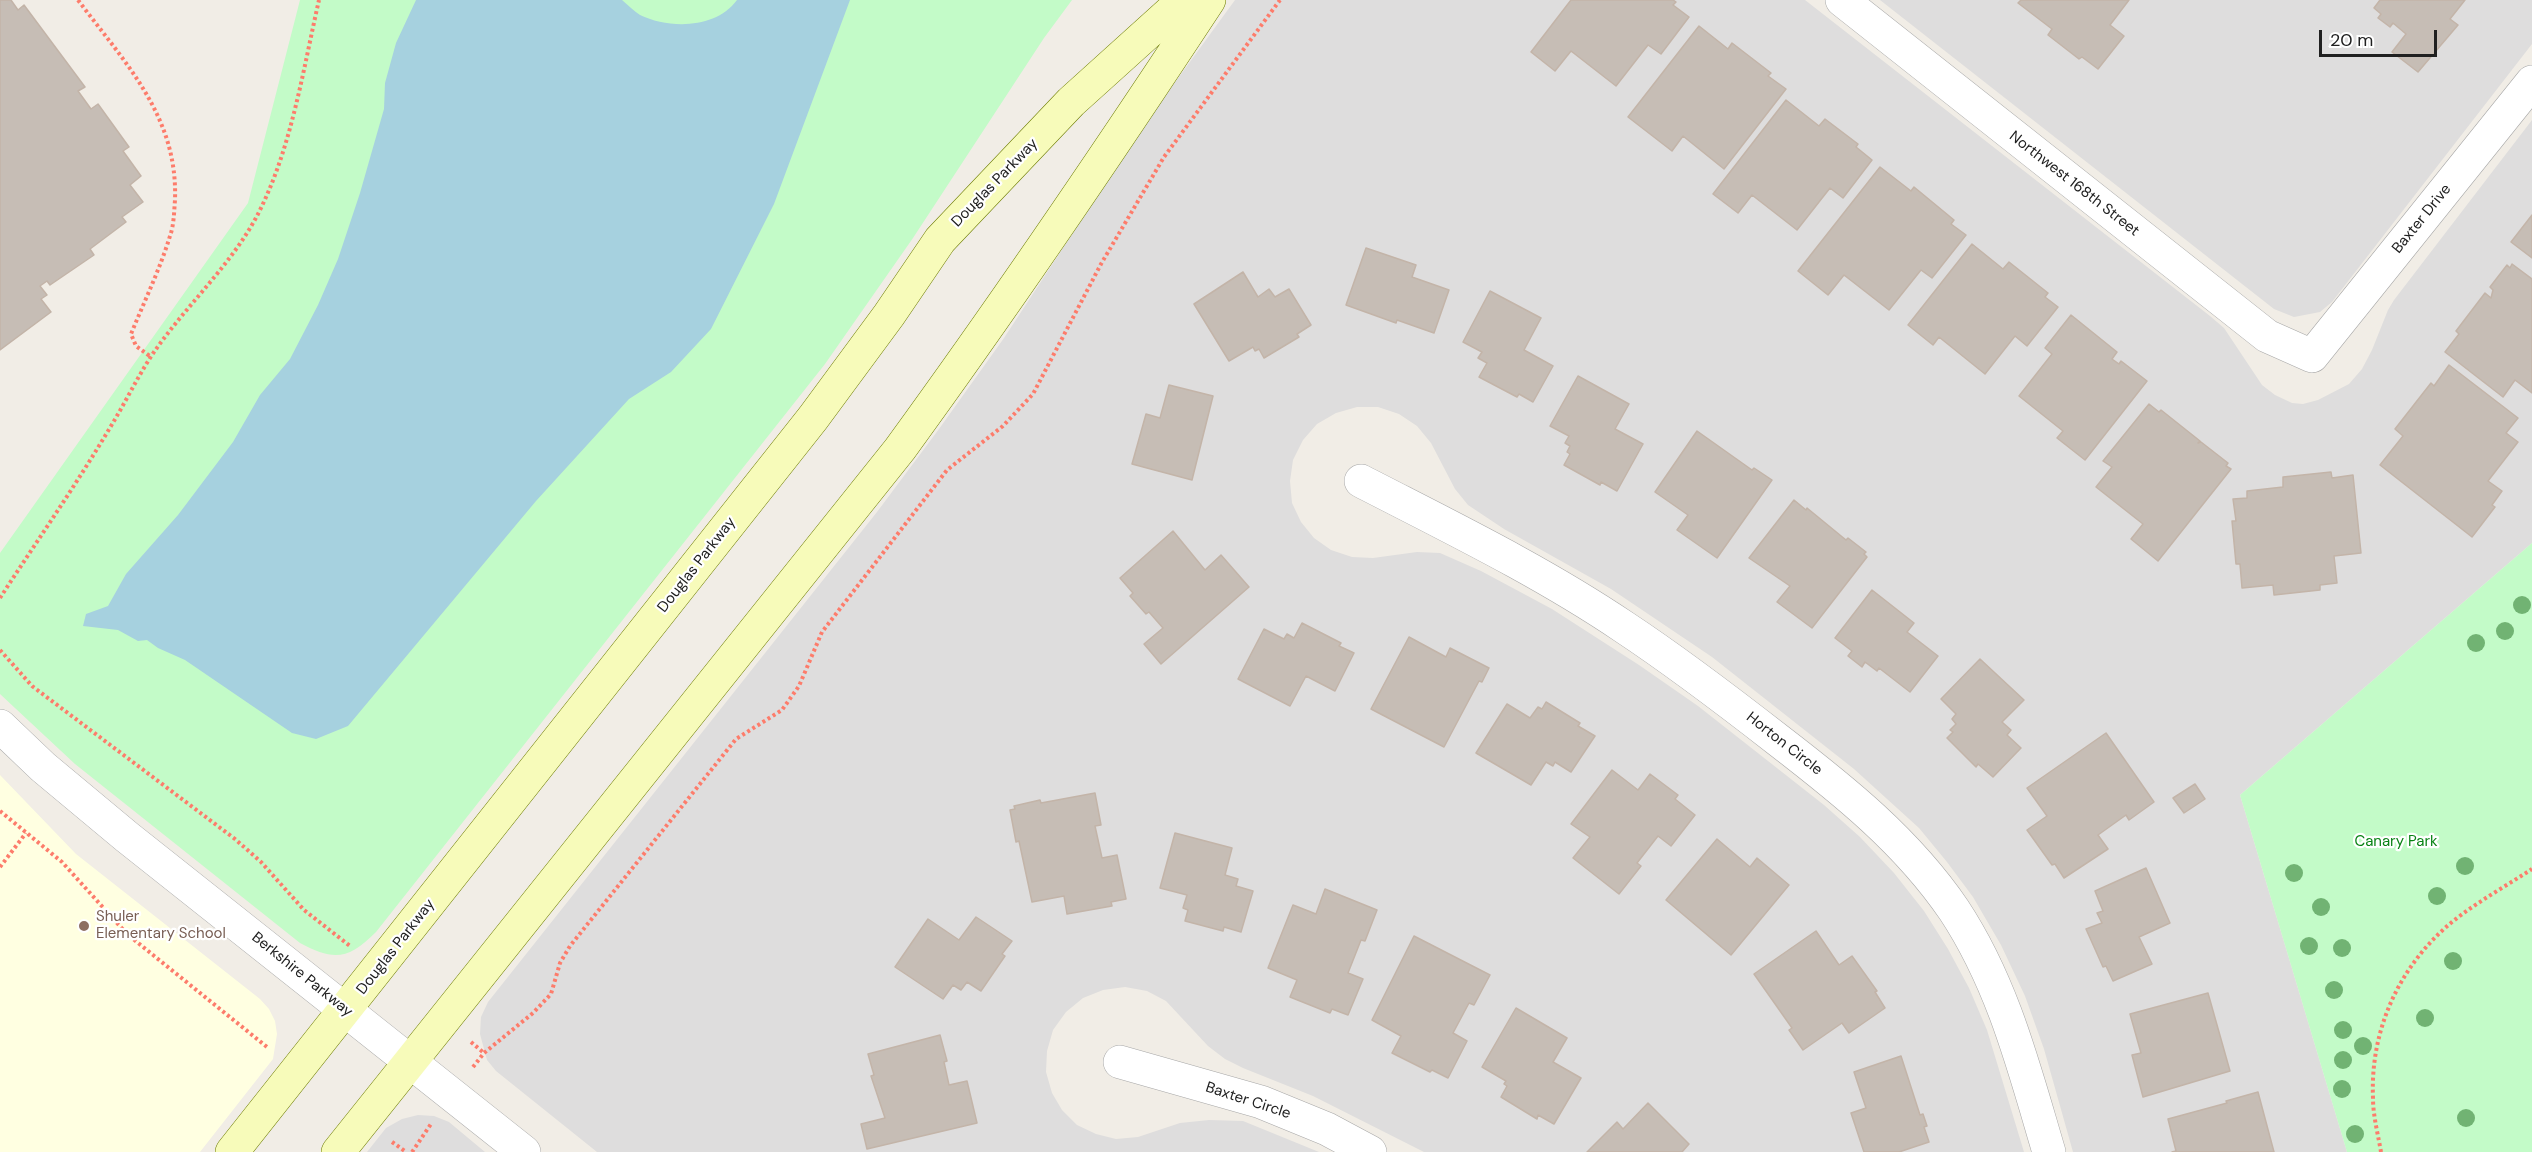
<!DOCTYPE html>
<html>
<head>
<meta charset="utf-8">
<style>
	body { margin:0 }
	#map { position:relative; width:2532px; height:1152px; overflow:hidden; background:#f1ede6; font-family:"DM Sans",sans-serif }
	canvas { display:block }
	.scale { position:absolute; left:2319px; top:30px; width:118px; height:27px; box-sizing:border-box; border:3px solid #202020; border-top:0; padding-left:8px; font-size:18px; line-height:21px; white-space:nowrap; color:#202020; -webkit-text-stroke:4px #fff; paint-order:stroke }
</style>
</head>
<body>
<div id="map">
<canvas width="2532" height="1152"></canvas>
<div class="scale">20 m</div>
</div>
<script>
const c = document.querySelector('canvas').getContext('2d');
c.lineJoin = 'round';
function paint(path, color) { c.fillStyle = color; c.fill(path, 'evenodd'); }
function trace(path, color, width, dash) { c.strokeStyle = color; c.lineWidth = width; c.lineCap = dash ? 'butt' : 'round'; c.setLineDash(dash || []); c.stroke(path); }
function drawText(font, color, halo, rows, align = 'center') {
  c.font = font + ' "DM Sans",sans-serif'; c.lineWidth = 4.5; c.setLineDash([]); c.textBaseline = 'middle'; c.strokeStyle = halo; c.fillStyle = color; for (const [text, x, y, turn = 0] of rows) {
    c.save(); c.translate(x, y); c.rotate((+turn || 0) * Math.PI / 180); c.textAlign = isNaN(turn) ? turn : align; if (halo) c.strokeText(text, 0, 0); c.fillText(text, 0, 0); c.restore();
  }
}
const residential = new Path2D(`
	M1235,0H1805L2210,316L2224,328L2262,385L2275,395L2292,403L2303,404L2318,400L2349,384L2362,369L2372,350L2388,310L2394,300L2532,120V543L2240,795L2347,1152H2073L2044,1049L2025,996L2001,945L1973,897L1947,862L1919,828L1854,769L1712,657L1611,589L1504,529L1468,505L1455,489L1431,443L1417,426L1399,414L1378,407H1357L1336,413L1317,424L1303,440L1293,460L1290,481L1292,503L1301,522L1314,538L1331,550L1352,557L1373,558L1417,552L1440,553L1481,571L1552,609L1639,665L1698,706L1824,805L1860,837L1894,873L1924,911L1948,949L1969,988L1987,1030L2024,1152H1424L1313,1096L1243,1068L1225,1059L1208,1046L1166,1001L1147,991L1125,987L1103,990L1083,998L1066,1012L1053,1030L1047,1051L1046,1072L1052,1093L1062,1110L1077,1125L1096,1134L1116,1139L1138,1137L1180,1123L1209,1120L1243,1121L1319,1152H597L496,1071L487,1060L480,1034L481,1017L488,1002L877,512L939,429L1004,338L1141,129Z
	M1880,0H2532V44L2332,302L2320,312L2294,317L2274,309Z
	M418,1115L434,1116L449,1122L485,1152H367L386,1128L402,1119Z`);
const education = new Path2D(`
	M0,775L76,854L260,999L269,1009L275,1021L277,1034L273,1059L200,1152H0Z`);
const park = new Path2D(`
	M300,0H1072L1044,38L913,238L825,364L376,932C348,960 334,961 300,943L75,764L0,694V553L248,203Z
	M2532,543V1152H2347L2240,795Z`);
const water = new Path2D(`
	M416,0H622C628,5 634,11 640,15C669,29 716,29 737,0H850L774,204L711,329L671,372L629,399L536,501L348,726L316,739L292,733L185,660L158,648L147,640L138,641L118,630L83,626L86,614L108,606L126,574L178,515L233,442L260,395L290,359L318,305L338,259L360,193L384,109L385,83L396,43Z`);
const building = new Path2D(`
	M0,0H11L18,10L24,5L85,87L78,91L91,109L98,104L129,147L123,151L141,176L130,185L143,202L122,217L126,222L90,249L94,255L50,285L47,281L40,286L47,295L41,299L51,312L0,350Z
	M1571,0H1673L1676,2L1673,5L1689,17L1661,54L1648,45L1616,86L1571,51L1555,71L1531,52Z
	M2021,0H2129L2110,25L2124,36L2098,69L2082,57L2079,59L2048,35L2052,29L2018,3Z
	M2380,0H2465L2450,19L2458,25L2418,72L2392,52L2406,34L2393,23L2390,27L2378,18L2381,14L2374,8Z
	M1699,26L1728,49L1732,43L1771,73L1768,76L1786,89L1724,169L1683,136L1672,151L1628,117Z
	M1786,100L1819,126L1825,119L1858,144L1856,147L1872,160L1843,198L1830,188L1797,230L1752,195L1738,213L1713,194Z
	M1880,167L1911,191L1914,187L1954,220L1951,224L1966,235L1932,278L1921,270L1889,310L1844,275L1828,295L1798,271Z
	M2532,215V258L2511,242Z
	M1972,244L2003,269L2009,262L2048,293L2045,297L2058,307L2027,346L2015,336L1985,374L1939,337L1933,345L1908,325Z
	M1366,248L1416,265L1412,277L1449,290L1434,333L1397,320L1396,323L1346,305Z
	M2512,264L2532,279V393L2515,380L2503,397L2445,352L2459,334L2456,331L2485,293L2491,298L2493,290L2490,287L2507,265L2510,268Z
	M1243,272L1258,297L1269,289L1275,297L1289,289L1311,325L1297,334L1299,337L1264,358L1259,349L1255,351L1253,347L1229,361L1194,304Z
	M1490,291L1541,318L1524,350L1553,366L1533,402L1519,394L1517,397L1479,377L1487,363L1478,358L1482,352L1463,342Z
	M2071,315L2117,352L2112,359L2119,364L2121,361L2147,381L2085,460L2057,438L2063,431L2019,396L2052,354L2045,348Z
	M2449,365L2518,418L2506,433L2518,442L2488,481L2502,491L2492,505L2495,507L2472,537L2380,465L2403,436L2395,429L2431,383L2434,386Z
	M1578,376L1629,404L1615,429L1643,444L1617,491L1601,482L1600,485L1564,465L1570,454L1567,452L1570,446L1565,443L1569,436L1550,426Z
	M1169,385L1213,396L1192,480L1132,464L1146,414L1160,418Z
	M2149,404L2159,412L2161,410L2200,441L2198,443L2201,442L2228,463L2226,466L2231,469L2158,561L2131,539L2143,524L2096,487L2112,467L2103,461Z
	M1697,431L1752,470L1754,468L1772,480L1717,558L1677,530L1688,515L1655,492Z
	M2331,472L2332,478L2353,475L2361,553L2334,556L2337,583L2320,585V590L2274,595L2273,585L2242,588L2240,564H2236L2232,521H2236L2233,499L2247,498V491L2283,487V477Z
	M1794,500L1806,510L1807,508L1846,540L1848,538L1866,552L1864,554L1867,557L1812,628L1777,602L1790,586L1749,558Z
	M1173,531L1205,570L1221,555L1249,587L1161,664L1144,644L1163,628L1149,612L1146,614L1130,596L1133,593L1120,578Z
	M1872,590L1914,623L1907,632L1938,656L1910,692L1879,668L1877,671L1865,662L1862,667L1848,656L1852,651L1835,638Z
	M1302,623L1341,643L1339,646L1354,653L1335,691L1306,676L1290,706L1238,679L1264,629L1284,639L1287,634L1294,638Z
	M1409,637L1446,657L1450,648L1489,668L1482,682L1479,681L1444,747L1371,709Z
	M1980,659L2024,700L2002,722L2011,730L2007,735L2021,748L1993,777L1978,764L1976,767L1947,738L1953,732L1950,730L1956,724L1952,719L1956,714L1941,699Z
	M1546,702L1580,723L1578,726L1595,736L1571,772L1555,762L1553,766L1546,762L1531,785L1476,753L1507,704L1530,718L1538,707L1542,709Z
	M2106,733L2154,802L2129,820L2126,815L2098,835L2108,849L2064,878L2055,864L2052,865L2027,830L2047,816L2027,788Z
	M1612,770L1638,790L1650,774L1678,795L1675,799L1695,815L1671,846L1658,836L1637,863L1641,866L1619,894L1573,858L1590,837L1571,824Z
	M2195,784L2205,799L2184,813L2173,798Z
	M1095,793L1101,825L1095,826L1102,858L1117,855L1126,899L1111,902L1112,906L1067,914L1064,896L1032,902L1019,841L1016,842L1010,810L1015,809L1014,806L1040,800L1041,803Z
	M1175,833L1232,848L1225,875L1238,879L1236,886L1253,891L1241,932L1224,927L1223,931L1185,921L1188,910L1183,908L1187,895L1160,888Z
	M1717,839L1750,867L1757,858L1789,885L1731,955L1666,900Z
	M2146,868L2170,923L2139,937L2152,964L2113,981L2106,966L2103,967L2086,929L2102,923L2097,913L2103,911L2095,891Z
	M1325,889L1377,910L1365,941L1361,940L1348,973L1363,979L1348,1015L1332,1009L1330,1013L1290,997L1297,980L1268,968L1293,905L1316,914Z
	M976,917L1012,941L1002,954L1005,956L981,991L967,982L961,990L953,985L943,999L895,967L928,919L959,940Z
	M1816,931L1839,965L1852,956L1877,991L1875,992L1885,1008L1849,1033L1842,1023L1803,1050L1789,1030L1792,1028L1754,974Z
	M1414,936L1490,975L1474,1005L1469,1003L1453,1033L1467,1041L1448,1078L1432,1070L1430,1072L1392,1053L1401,1036L1372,1020Z
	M2208,993L2230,1071L2143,1097L2132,1055L2141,1053L2130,1014Z
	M1516,1008L1567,1038L1553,1062L1581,1078L1554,1124L1538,1115L1537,1119L1501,1097L1507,1086L1504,1084L1506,1081L1482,1067Z
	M940,1035L947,1061L944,1062L949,1085L967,1081L977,1123L867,1149L861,1124L885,1118L871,1076L874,1075L868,1054Z
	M1901,1056L1920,1115L1923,1114L1927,1126L1924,1127L1929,1142L1899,1152H1864L1851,1113L1866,1108L1854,1072Z
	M2258,1092L2274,1152H2172L2176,1151L2168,1119L2227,1103L2226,1101Z
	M1648,1103L1689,1144L1682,1152H1587L1617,1122L1623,1129Z`);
const path = new Path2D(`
	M78,0C125,63 178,116 175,200C174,212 174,225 170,236C160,269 144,302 131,334L136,346L151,357
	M0,598C37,541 76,485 111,426C125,403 137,378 152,355C185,306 234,263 260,210C292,145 303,70 319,0
	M0,650L32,686L235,839L261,862L304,910L350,946
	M0,811L62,862L127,934L267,1047
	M0,867L26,833
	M471,1042L484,1053
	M473,1067L484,1053L533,1013L551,994L560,963L570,946L736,739L782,710L799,686L822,632L947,470L1003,426L1033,394L1101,264L1164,157L1280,0
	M392,1142L406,1152
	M412,1152L431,1124
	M2381,1152C2378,1134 2373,1116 2373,1098C2370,1029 2400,965 2452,922C2477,902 2506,886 2532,869`);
const street = new Path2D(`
	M1842,0L2267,336L2312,356L2532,82
	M1361,481C1450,527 1541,571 1624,627C1677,662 1728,701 1778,740C1843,790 1907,841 1954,910C2003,984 2024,1068 2049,1152
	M0,726L43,767L127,837L524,1152
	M1120,1062L1261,1102L1327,1129L1370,1152`);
const secondary = new Path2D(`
	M232,1152L813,418L889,315L940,240L1071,102L1184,0
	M338,1152L900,449C1007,302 1109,152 1209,0`);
const trees = [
	[2522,605],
	[2505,631],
	[2476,643],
	[2465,866],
	[2294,873],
	[2437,896],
	[2321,907],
	[2309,946],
	[2342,948],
	[2453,961],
	[2334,990],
	[2425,1018],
	[2343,1030],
	[2363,1046],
	[2343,1060],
	[2342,1089],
	[2466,1118],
	[2355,1134]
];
const markers = [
	[84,926,6,"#8d6e63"]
];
const streetNames = [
	["Douglas Parkway",995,183,-46],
	["Northwest 168th Street",2074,184,38],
	["Baxter Drive",2422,219,-51],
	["Douglas Parkway",697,565,-52],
	["Horton Circle",1784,744,38],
	["Douglas Parkway",396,947,-52],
	["Berkshire Parkway",302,975,39],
	["Baxter Circle",1248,1101,18]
];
const parkNames = [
	["Canary Park",2396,842]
];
const educationNames = [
	["Shuler",96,917],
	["Elementary School",96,934]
];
paint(residential, '#dedddd');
paint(education, '#ffffe1');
paint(park, '#c3fbc8');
paint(water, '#a6d1df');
paint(building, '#c6bdb5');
trace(building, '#c3b4a8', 1.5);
trace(street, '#a7a7a7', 34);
trace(secondary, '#6d7c02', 34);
trace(path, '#fd7c6b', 4, [3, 3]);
trace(street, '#fff', 33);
trace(secondary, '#f7fbba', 33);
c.fillStyle = '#71b373';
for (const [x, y] of trees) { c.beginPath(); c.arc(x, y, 9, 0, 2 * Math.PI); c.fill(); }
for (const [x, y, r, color] of markers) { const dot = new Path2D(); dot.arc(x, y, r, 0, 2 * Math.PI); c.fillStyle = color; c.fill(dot); trace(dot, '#fff', 2); }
drawText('15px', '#202020', '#fff', streetNames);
drawText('15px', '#098315', '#fff', parkNames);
drawText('15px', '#785e54', '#fff', educationNames, 'left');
</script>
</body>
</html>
